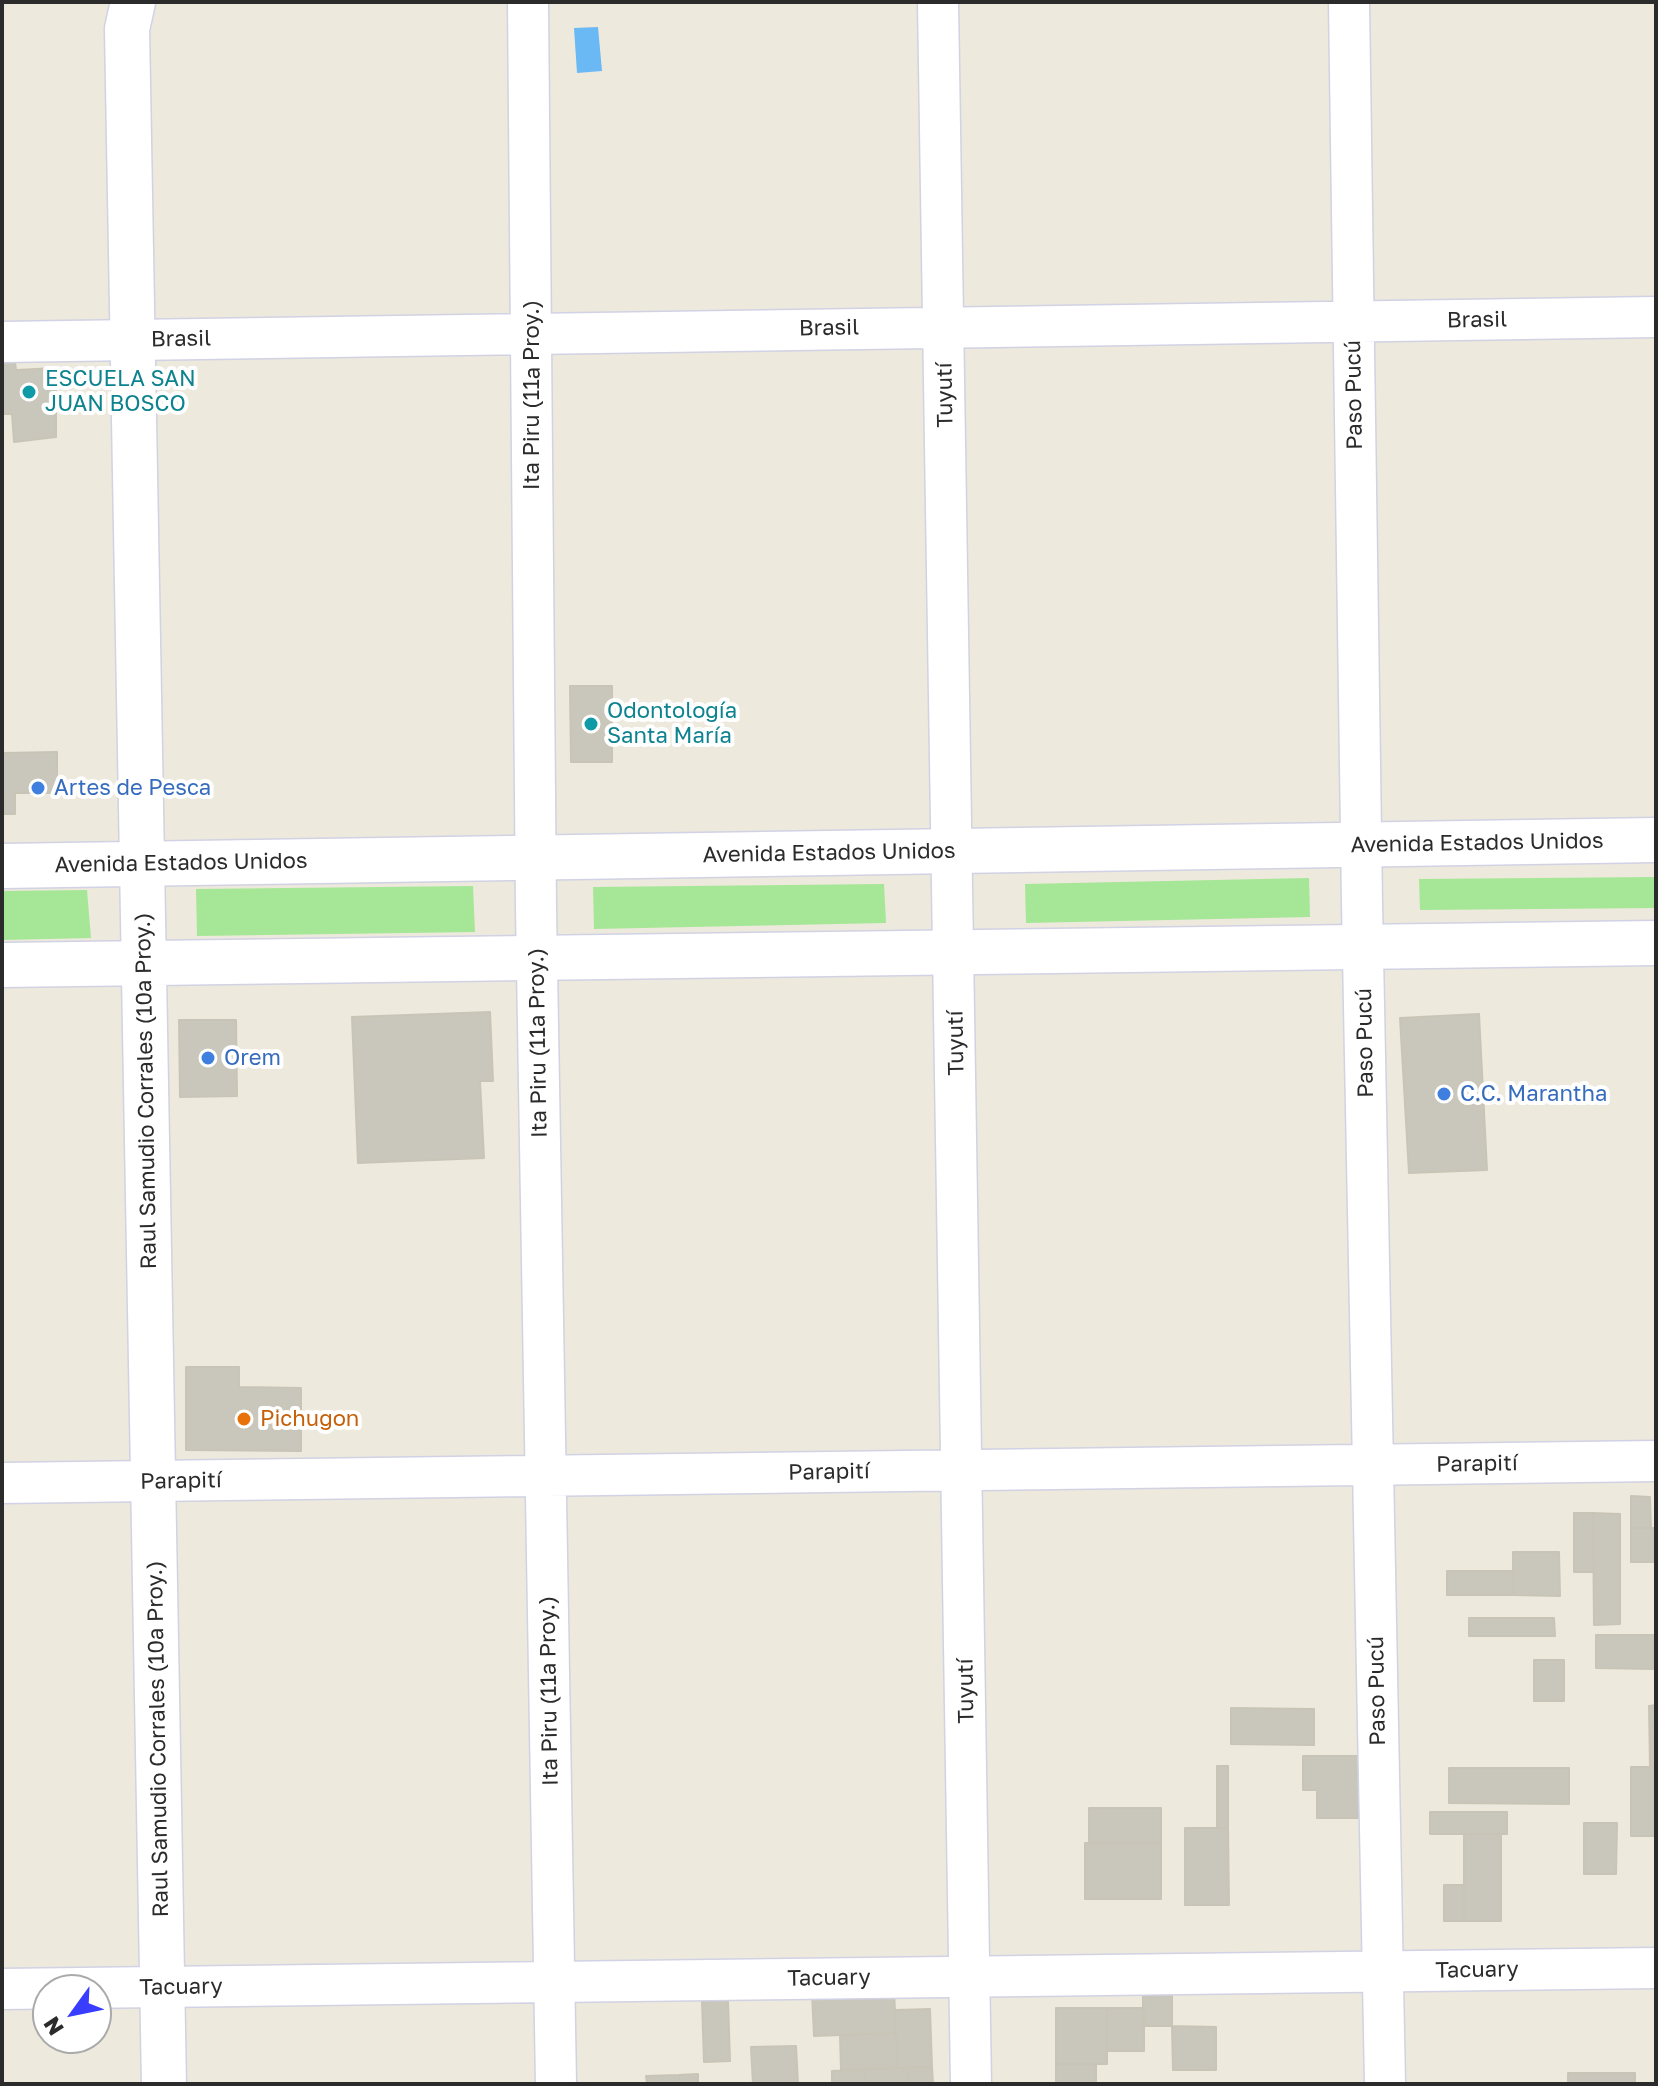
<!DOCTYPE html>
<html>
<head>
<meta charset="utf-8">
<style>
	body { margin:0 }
	#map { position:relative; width:1658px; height:2086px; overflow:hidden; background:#ede9dc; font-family:"Golos Text",sans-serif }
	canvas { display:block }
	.frame { position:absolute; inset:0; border:4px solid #2b2b2b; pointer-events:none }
	.north { position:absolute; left:32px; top:1974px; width:80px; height:80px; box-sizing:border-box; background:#fff; border:2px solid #aaa; border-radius:50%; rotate:237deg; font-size:22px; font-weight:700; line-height:32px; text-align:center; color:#2b2b2b }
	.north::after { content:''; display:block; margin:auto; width:28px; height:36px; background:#383dff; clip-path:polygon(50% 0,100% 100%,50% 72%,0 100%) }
</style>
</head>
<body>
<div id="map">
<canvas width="1658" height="2086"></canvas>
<div class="frame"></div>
<div class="north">N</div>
</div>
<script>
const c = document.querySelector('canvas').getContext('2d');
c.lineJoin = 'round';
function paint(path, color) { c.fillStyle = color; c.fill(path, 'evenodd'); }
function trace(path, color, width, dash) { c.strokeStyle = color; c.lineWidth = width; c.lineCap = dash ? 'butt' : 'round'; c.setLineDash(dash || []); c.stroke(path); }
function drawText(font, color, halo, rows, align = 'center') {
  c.font = font + ' "Golos Text",sans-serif'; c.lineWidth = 8; c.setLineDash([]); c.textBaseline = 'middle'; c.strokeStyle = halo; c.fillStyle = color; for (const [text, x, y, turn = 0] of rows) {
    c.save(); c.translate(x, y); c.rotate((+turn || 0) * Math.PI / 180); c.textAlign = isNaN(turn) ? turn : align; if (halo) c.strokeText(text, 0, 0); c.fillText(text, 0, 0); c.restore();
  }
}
const green = new Path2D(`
	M1656,877V908L1420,910L1419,879Z
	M1309,878L1310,917L1026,923L1025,884Z
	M884,884L886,923L594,929L593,887Z
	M473,886L475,932L197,936L196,889Z
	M87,890L91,938L2,940V891Z`);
const water = new Path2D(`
	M598,27L602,71L577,73L574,28Z`);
const building = new Path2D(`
	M2,362H15L16,370L56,368V437L14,442L12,414H2Z
	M570,686H612V762H571Z
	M57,752V793H15V814H2V753Z
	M490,1012L493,1081H480L484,1158L358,1163L352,1017Z
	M1479,1014L1487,1170L1409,1173L1400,1018Z
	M179,1020H236L237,1096L180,1097Z
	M186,1367H239V1387L301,1388V1451L186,1450Z
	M1631,1496L1650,1497L1651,1528H1631Z
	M1574,1513H1593L1594,1572H1574Z
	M1593,1513L1620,1514V1624L1594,1625Z
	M1631,1528H1656V1562H1631Z
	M1513,1552H1559L1560,1596L1513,1595Z
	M1447,1571H1513V1595H1447Z
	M1469,1618H1554L1555,1636H1469Z
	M1596,1635H1654V1669L1596,1668Z
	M1534,1660H1564V1701H1534Z
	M1656,1705V1767H1650L1649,1706Z
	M1231,1708L1314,1709V1745L1231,1744Z
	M1303,1756H1368V1818H1317V1790H1303Z
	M1217,1766H1228V1828H1217Z
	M1631,1767H1656V1836H1631Z
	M1449,1768H1569V1804L1449,1803Z
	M1089,1808H1161V1843H1089Z
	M1430,1812H1507V1834H1430Z
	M1584,1823H1617L1616,1874H1584Z
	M1185,1828H1228L1229,1905H1185Z
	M1464,1834H1501V1921H1464Z
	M1085,1843H1161V1899H1085Z
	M1444,1885H1464V1921H1444Z
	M1143,1979H1172V2026H1143Z
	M894,1990L896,2033L814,2036L812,1993Z
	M728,2001L730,2061L704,2062L702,2002Z
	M1056,2008H1107V2064H1056Z
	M1107,2008H1144V2051H1107Z
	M930,2009L932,2067L897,2068L895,2010Z
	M1172,2026L1216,2027V2070H1173Z
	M896,2033L897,2068L841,2070L840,2035Z
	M796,2046L798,2084H753L751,2047Z
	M1056,2064H1096V2084H1056Z
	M932,2067L933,2084H908L907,2068Z
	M907,2068L908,2084H865V2069Z
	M865,2069V2084H832V2071Z
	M1568,2073H1635V2084H1568Z
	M698,2074V2084H679V2075Z
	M679,2075V2084H647L646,2076Z`);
const street = new Path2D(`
	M528,2L536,908L556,2084
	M938,2L971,2084
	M1349,2L1362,903L1385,2084
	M2,342L1656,317
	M2,1483L1656,1461
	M2,1989L1656,1968`);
const secondary = new Path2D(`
	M133,2L127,29L164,2084
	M2,866L1656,840
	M2,965L1656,943`);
const markers = [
	[29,392,8,"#0f9aa8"],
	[591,724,8,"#0f9aa8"],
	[38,788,8,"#3f7fe0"],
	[208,1058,8,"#3f7fe0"],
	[1444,1094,8,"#3f7fe0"],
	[244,1419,8,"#e8710a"]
];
const streetNames = [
	["Brasil",1477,320,-1],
	["Brasil",829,328,-1],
	["Brasil",181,339,-1],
	["Ita Piru (11ª Proy.)",532,395,-90],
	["Tuyutí",945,395,-91],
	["Paso Pucú",1354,395,-91],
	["Avenida Estados Unidos",1477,843,-1],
	["Avenida Estados Unidos",829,853,-1],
	["Avenida Estados Unidos",181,863,-1],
	["Ita Piru (11ª Proy.)",538,1043,-91],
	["Tuyutí",956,1043,-91],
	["Paso Pucú",1365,1043,-91],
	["Raul Samudio Corrales (10ª Proy.)",146,1091,-91],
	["Parapití",1477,1464,-1],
	["Parapití",829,1472,-1],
	["Parapití",181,1481,-1],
	["Ita Piru (11ª Proy.)",549,1691,-91],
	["Tuyutí",966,1691,-91],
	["Paso Pucú",1377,1691,-91],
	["Raul Samudio Corrales (10ª Proy.)",158,1739,-91],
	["Tacuary",1477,1970,-1],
	["Tacuary",829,1978,-1],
	["Tacuary",181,1987,-1]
];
const cultureNames = [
	["ESCUELA SAN",45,379],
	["JUAN BOSCO",45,404],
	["Odontología",607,711],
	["Santa María",607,736]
];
const shopNames = [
	["Artes de Pesca",54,788],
	["Orem",224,1058],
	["C.C. Marantha",1460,1094]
];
const foodNames = [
	["Pichugon",260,1419]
];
paint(green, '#a5e796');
paint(water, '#6ab9f4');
paint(building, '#c9c7bb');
trace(building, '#c9c5b6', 2);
trace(street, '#d1d2e4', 43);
trace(secondary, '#d1d2e4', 47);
trace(street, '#fff', 40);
trace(secondary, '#fff', 44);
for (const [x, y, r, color] of markers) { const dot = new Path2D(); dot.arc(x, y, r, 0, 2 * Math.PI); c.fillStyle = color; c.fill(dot); trace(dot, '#fff', 3); }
drawText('22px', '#2b2b2b', '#fff', streetNames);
drawText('22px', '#0d838f', '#fff', cultureNames, 'left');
drawText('22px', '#366cbe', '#fff', shopNames, 'left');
drawText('22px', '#c56008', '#fff', foodNames, 'left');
</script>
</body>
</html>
